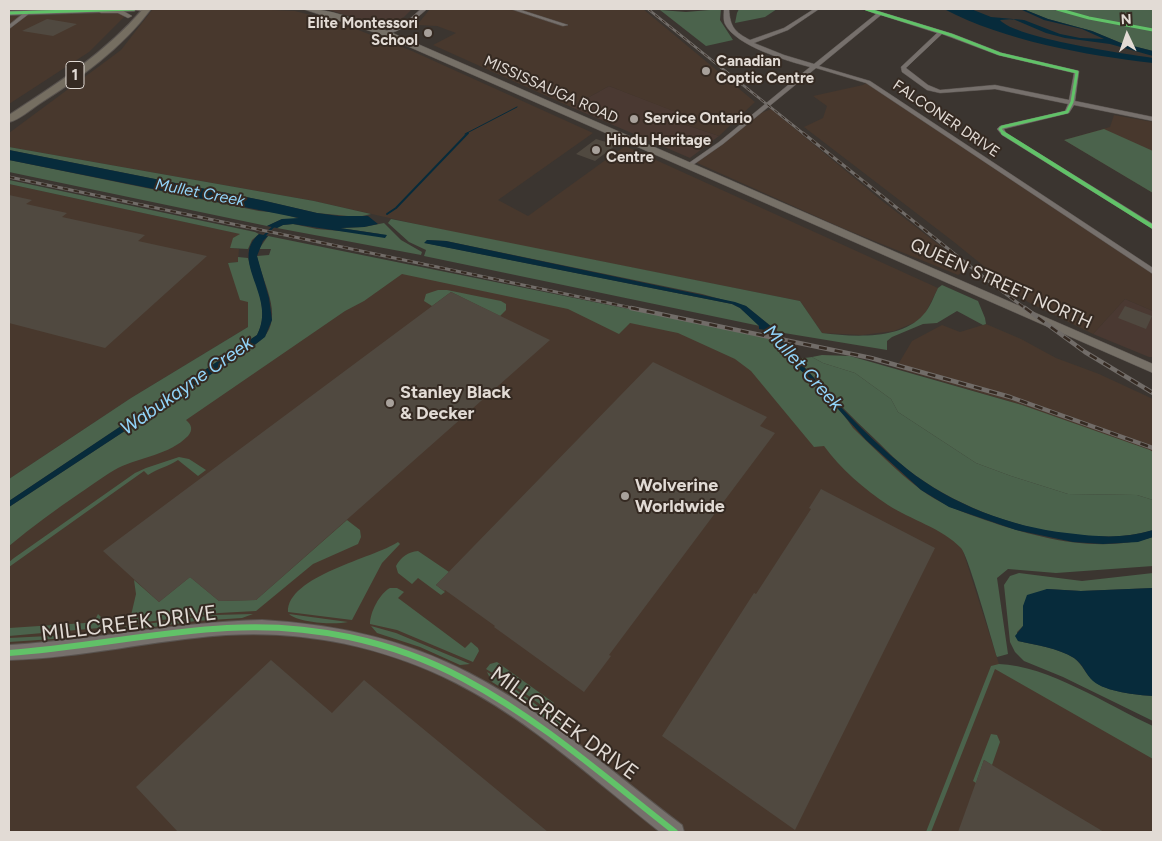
<!DOCTYPE html>
<html>
<head>
<meta charset="utf-8">
<style>
	body { margin:0 }
	#map { position:relative; width:1162px; height:841px; overflow:hidden; background:#3b3530; font-family:Figtree,sans-serif }
	canvas { display:block }
	.frame { position:absolute; inset:0; border:10px solid #e2dbd5; pointer-events:none }
	.north { position:absolute; left:1102px; top:10px; width:50px; height:50px; -webkit-text-stroke:4px #352a22; paint-order:stroke; rotate:357deg; font-size:14px; font-weight:700; line-height:20px; text-align:center; color:#e2dbd5 }
	.north::after { content:''; display:block; margin:auto; width:18px; height:22px; background:#e2dbd5; clip-path:polygon(50% 0,100% 100%,50% 72%,0 100%) }
</style>
</head>
<body>
<div id="map">
<canvas width="1162" height="841"></canvas>
<div class="frame"></div>
<div class="north">N</div>
</div>
<script>
const c = document.querySelector('canvas').getContext('2d');
c.lineJoin = 'round';
function paint(path, color) { c.fillStyle = color; c.fill(path, 'evenodd'); }
function trace(path, color, width, dash) { c.strokeStyle = color; c.lineWidth = width; c.lineCap = dash ? 'butt' : 'round'; c.setLineDash(dash || []); c.stroke(path); }
function drawText(font, color, halo, rows, align = 'center') {
  c.font = font + ' Figtree,sans-serif'; c.lineWidth = 4; c.setLineDash([]); c.textBaseline = 'middle'; c.strokeStyle = halo; c.fillStyle = color; for (const [text, x, y, turn = 0] of rows) {
    c.save(); c.translate(x, y); c.rotate((+turn || 0) * Math.PI / 180); c.textAlign = isNaN(turn) ? turn : align; if (halo) c.strokeText(text, 0, 0); c.fillText(text, 0, 0); c.restore();
  }
}
const commercial = new Path2D(`
	M326,9H412L404,17L383,27Z
	M609,86L682,114L675,121L719,136L690,158L571,107Z
	M1125,299L1153,311V357H1149L1093,334Z`);
const built = new Path2D(`
	M250,9L295,11L338,22L412,51L593,133L498,200L528,216L625,146L938,288L925,314L916,322L894,331L862,335L822,333L800,301L447,231L314,201L9,147V133L121,50L152,10Z
	M430,9H643L755,102L719,136L675,121L681,114L609,86L571,107L433,45L456,33L437,26L417,25Z
	M119,12L125,16L89,52L9,104V16Z
	M868,82L1153,272V311L1125,299L1093,334L1028,302L954,242L804,127L823,118L827,106L813,96L863,85Z
	M771,109L881,200L969,268L958,275L840,227L695,162L749,118Z
	M1114,115L1153,122V193L1064,140L1110,127Z
	M9,184L241,234L230,248L239,249L238,262L228,263L248,301V327L131,398L9,479Z
	M398,267L753,341L949,507L999,664L1153,752V832H9V534Z
	M986,324L1021,339L1056,358L1099,374L1153,399V452L1022,405L896,368L912,341L942,325L960,332Z`);
const green = new Path2D(`
	M721,9L720,20L733,40L706,46L660,10L686,12Z
	M739,9H777L765,17L735,23L737,13Z
	M1023,9H1153V51L1121,43L1092,31L1048,19Z
	M1104,129L1153,151V193L1064,140Z
	M9,147L314,201L371,214L358,217L317,213L261,200L9,150Z
	M9,160L259,211L280,213L300,219H282L267,226L9,172Z
	M9,180L255,232L259,234L252,240L248,249L230,248L233,238L240,234L9,184Z
	M391,219L800,301L822,333C852,337 901,340 923,315C930,308 934,296 938,288L942,285L978,301L985,318L986,324L983,325L957,311L937,323L923,324L892,337L887,341V350L778,332L746,306L702,294L446,241L427,240L425,243L732,304L740,308L760,326L424,256L426,250L409,242L388,223Z
	M384,223L401,240L422,252L421,255L277,228L283,225L293,224L317,229L387,235L340,228L364,227Z
	M268,236L772,338C796,370 831,394 853,428C874,448 896,471 920,489C939,504 963,512 985,520C1038,538 1098,554 1153,537V566L1056,573L1008,569L997,578L1008,654L997,657C992,641 968,555 961,548C942,528 911,520 888,505C865,490 840,468 824,446L814,447L751,371L735,359L678,333L630,323L619,334L568,309L402,274L364,301L345,311L186,420C192,425 193,430 188,436C169,455 141,457 118,468C105,475 92,485 80,493C55,510 32,527 9,546V507L248,350C253,346 259,342 263,338C285,316 261,280 257,256L269,255L271,249H259Z
	M238,257L248,258C254,283 271,310 257,335L9,501V479L131,398L248,327V302L240,300L228,263L238,262Z
	M438,290H447L501,301L506,304V310L500,316L451,292L432,306L424,301L426,294Z
	M812,357L823,363L855,373L891,399L898,412L976,463L1011,476L1068,494L1137,495L1153,500V530C1123,539 1098,537 1067,534C1011,527 952,504 907,469C897,461 888,452 879,443C850,416 823,388 797,359Z
	M179,457L189,459L206,470L198,476L178,460C168,467 158,468 148,475L144,471L9,567V562L14,558L135,473L146,468Z
	M347,520L360,530L361,537L358,544L313,564L256,611L219,613L129,624L136,594L134,580L159,602L190,577L219,601L256,600Z
	M398,542L400,544L382,563L352,620L288,612C287,576 374,558 398,542Z
	M418,551L449,572L436,585L445,592L441,595L418,578L412,584L398,573L396,566C401,557 408,552 418,551Z
	M1019,573L1082,581L1153,573V588L1081,591L1047,589L1023,606V626L1017,632L1018,641C1036,645 1058,648 1074,658C1083,665 1086,675 1094,681C1106,692 1137,695 1153,696V721L1063,677L1024,661L1015,652L1010,642L1004,585L1010,576Z
	M390,588H397L404,592L398,598L465,648L471,642L478,648L479,651L473,662L397,630L370,624C370,612 380,593 390,588Z
	M98,614L103,619L99,628L9,636V628L85,623L94,622Z
	M253,614L242,618L196,621L132,630L123,627L215,615Z
	M289,614L348,622C335,625 299,623 289,614Z
	M371,626L396,633L470,664L460,665L420,647L377,633Z
	M96,631L83,637L9,642V638L68,635Z
	M497,662L554,703L548,710L519,689L486,669L490,664Z
	M999,664C1047,665 1109,706 1153,726V759L995,669L931,832H926L991,666Z
	M487,672L511,686L565,726L552,724L523,701L492,682Z
	M991,734L997,735L1000,742L992,765L984,760L976,783L973,781Z`);
const forest = new Path2D(`
	M822,355L850,356L1022,405L1150,450L1153,452V500L1137,495L1068,494L1011,476L976,463L898,412L891,399L855,373L823,363L812,357Z`);
const water = new Path2D(`
	M944,9H971L991,17L1024,20L1060,34L1080,38L1104,39L1082,29L1044,20L1020,9H1023L1048,19L1092,31L1121,43L1153,51V56L1110,44L1065,38L1046,33L1013,19L1000,20C1015,38 1126,54 1153,58V63C1085,55 1005,41 944,9Z
	M9,150L261,200L317,213L339,216H368L378,224L364,227L340,228L387,235L385,238L293,224L283,225L277,228L267,226L282,219L299,218L9,160Z
	M259,234L268,236L263,241L257,256L269,298L272,320L265,337L248,350L9,507V501L257,335C278,297 228,261 259,234Z
	M427,240L446,241L735,302L746,306L778,332L759,329V326L740,308L732,304L424,243Z
	M772,338L783,341L786,347C824,389 862,433 907,469C951,504 1011,527 1067,533C1098,537 1123,539 1153,530V537L1138,542L1103,544L1073,542L1016,530L949,507L921,490L866,440L811,379L794,365Z
	M1153,588V696C1137,695 1106,692 1093,681C1086,675 1083,664 1074,658C1058,648 1036,645 1018,641L1015,636L1023,626V606L1027,595L1047,589L1081,591Z`);
const streamFar2 = new Path2D(`
	M465,134L517,107`);
const streamFar1 = new Path2D(`
	M387,214L396,208L468,133
	M262,238L274,226`);
const stream = new Path2D(`
	M769,330L779,341`);
const building = new Path2D(`
	M47,19L77,24L53,36L22,31Z
	M596,139L616,145L595,161L576,154Z
	M9,195L32,200L26,204L67,213L62,217L145,235L138,241L207,256L105,348L9,323Z
	M451,292L550,340L256,600L219,601L190,577L159,602L103,551Z
	M1125,306L1152,316L1146,329L1118,318Z
	M653,362L767,417L760,426L775,433L609,655L611,656L584,692L494,627L495,626L445,590L444,591L436,585Z
	M821,489L935,548L795,830L662,736L754,593L756,594L811,509L809,508Z
	M271,660L332,713L364,680L548,832H178L136,787Z
	M984,760L992,765L1104,832H958Z`);
const minor = new Path2D(`
	M421,9H427C418,17 394,38 382,33L406,22Z
	M511,9H518L568,25L563,26Z
	M724,9H729C730,27 735,32 750,40L784,28L814,9H819L788,30L754,43L784,55L814,64L876,14L863,9H871L953,34L1002,53L1079,71L1075,101L1153,117V121L1074,105L1069,113L1004,129L1006,133L1153,224V229L1002,135L997,129L1000,126L1065,111L1068,104L995,89L940,93L927,90L902,72L901,67L937,33L881,15L819,66L870,81L1153,268V274L866,83L816,68L723,144L690,167H686V165L719,142L810,67C787,61 736,46 725,24C723,20 724,13 724,9ZM942,34L998,55L1074,73L1069,100L995,85L940,90L928,85L906,68Z
	M25,12L30,13L9,29V25Z`);
const tertiary = new Path2D(`
	M82,9H137L134,11L9,15V11Z
	M262,620C335,624 404,639 469,673C547,713 613,773 682,825L684,832H660C595,781 531,721 456,683C385,647 306,630 226,635C153,640 82,658 9,660V645C94,640 177,622 262,620Z`);
const secondary = new Path2D(`
	M98,9H120L132,16L128,18L118,13H101L97,11Z
	M130,9H145L141,11Z
	M303,9C329,7 364,23 388,31L1153,364V373L382,35Z`);
const primary = new Path2D(`
	M143,9H151C121,49 80,78 39,104C30,110 19,120 9,122V115C57,84 105,53 143,9Z`);
const railFar2 = new Path2D(`
	M648,9L804,134`);
const railFar1 = new Path2D(`
	M803,133L991,283L1026,309
	M9,177L637,309`);
const rail = new Path2D(`
	M631,308L871,358L1010,397L1153,448
	M1025,308L1085,352L1153,393`);
const cyclewayFar2 = new Path2D(`
	M866,9L951,35L1000,54L1077,72L1072,102L1067,112L1002,127L1000,129L1004,134
	M1057,9L1089,18L1153,30
	M9,13L134,9`);
const cyclewayFar1 = new Path2D(`
	M1003,133L1153,227`);
const cycleway = new Path2D(`
	M9,653C82,648 154,632 227,628C308,623 392,640 464,679C541,720 607,779 675,832`);
const markers = [
	[428,33,5,"#a8a19b"],
	[706,71,5,"#a8a19b"],
	[634,119,5,"#a8a19b"],
	[596,150,5,"#a8a19b"],
	[390,403,5,"#a8a19b"],
	[625,496,5,"#a8a19b"]
];
const farPoinames = [
	["Elite Montessori",418,24,"right"],
	["School",418,41,"right"],
	["Canadian",716,62],
	["Coptic Centre",716,79],
	["Service Ontario",644,119],
	["Hindu Heritage",606,141],
	["Centre",606,158]
];
const farStreetnames = [
	["MISSISSAUGA ROAD",551,90,24],
	["FALCONER DRIVE",946,119,34]
];
const shields = [
	[75,75,18]
];
const shieldNames = [
	["1",75,75]
];
const farWaternames = [
	["Mullet Creek",200,193,11]
];
const streetNames = [
	["QUEEN STREET NORTH",1001,284,24]
];
const poiNames = [
	["Stanley Black",400,393],
	["& Decker",400,414],
	["Wolverine",635,486],
	["Worldwide",635,507]
];
const waterNames = [
	["Mullet Creek",803,368,48],
	["Wabukayne Creek",187,386,-35]
];
const nearStreetnames = [
	["MILLCREEK DRIVE",129,624,-7],
	["MILLCREEK DRIVE",564,724,36]
];
paint(commercial, '#4a3932');
paint(built, '#48382d');
paint(green, '#4b634c');
paint(forest, '#4e664e');
paint(water, '#072b3b');
trace(streamFar2, '#072b3b', 1);
trace(streamFar1, '#072b3b', 2);
trace(stream, '#072b3b', 2.5);
paint(building, '#504940');
trace(minor, '#58524e', 1);
trace(tertiary, '#58524e', 2);
trace(secondary, '#58524e', 1);
trace(primary, '#58524e', 2);
paint(minor, '#76706c');
paint(tertiary, '#76706c');
paint(secondary, '#767067');
paint(primary, '#756e61');
trace(railFar2, '#716c68', 2.5);
trace(railFar1, '#716c68', 3);
trace(rail, '#716c68', 4.5);
trace(railFar2, '#352a22', 1, [4.5]);
trace(railFar1, '#352a22', 2, [5.5]);
trace(rail, '#352a22', 2.5, [8]);
trace(cyclewayFar2, '#61c268', 3);
trace(cyclewayFar1, '#61c268', 4);
trace(cycleway, '#61c268', 6);
for (const [x, y, r, color] of markers) { const dot = new Path2D(); dot.arc(x, y, r, 0, 2 * Math.PI); c.fillStyle = color; c.fill(dot); trace(dot, '#352a22', 2); }
drawText('bold 15px', '#e2dbd5', '#352a22', farPoinames, 'left');
drawText('15px', '#e2dbd5', '#352a22', farStreetnames);
for (const [x, y, w] of shields) { const box = new Path2D(); box.roundRect(x - w / 2, y - 13.5, w, 27, 4); c.fillStyle = '#352a22'; c.fill(box); trace(box, '#e2dbd5', 1); }
drawText('bold 16px', '#e2dbd5', null, shieldNames);
drawText('italic 16px', '#92d4f9', '#352a22', farWaternames);
drawText('18px', '#e2dbd5', '#352a22', streetNames);
drawText('bold 18px', '#e2dbd5', '#352a22', poiNames, 'left');
drawText('italic 19px', '#92d4f9', '#352a22', waterNames);
drawText('21px', '#e2dbd5', '#352a22', nearStreetnames);
</script>
</body>
</html>
